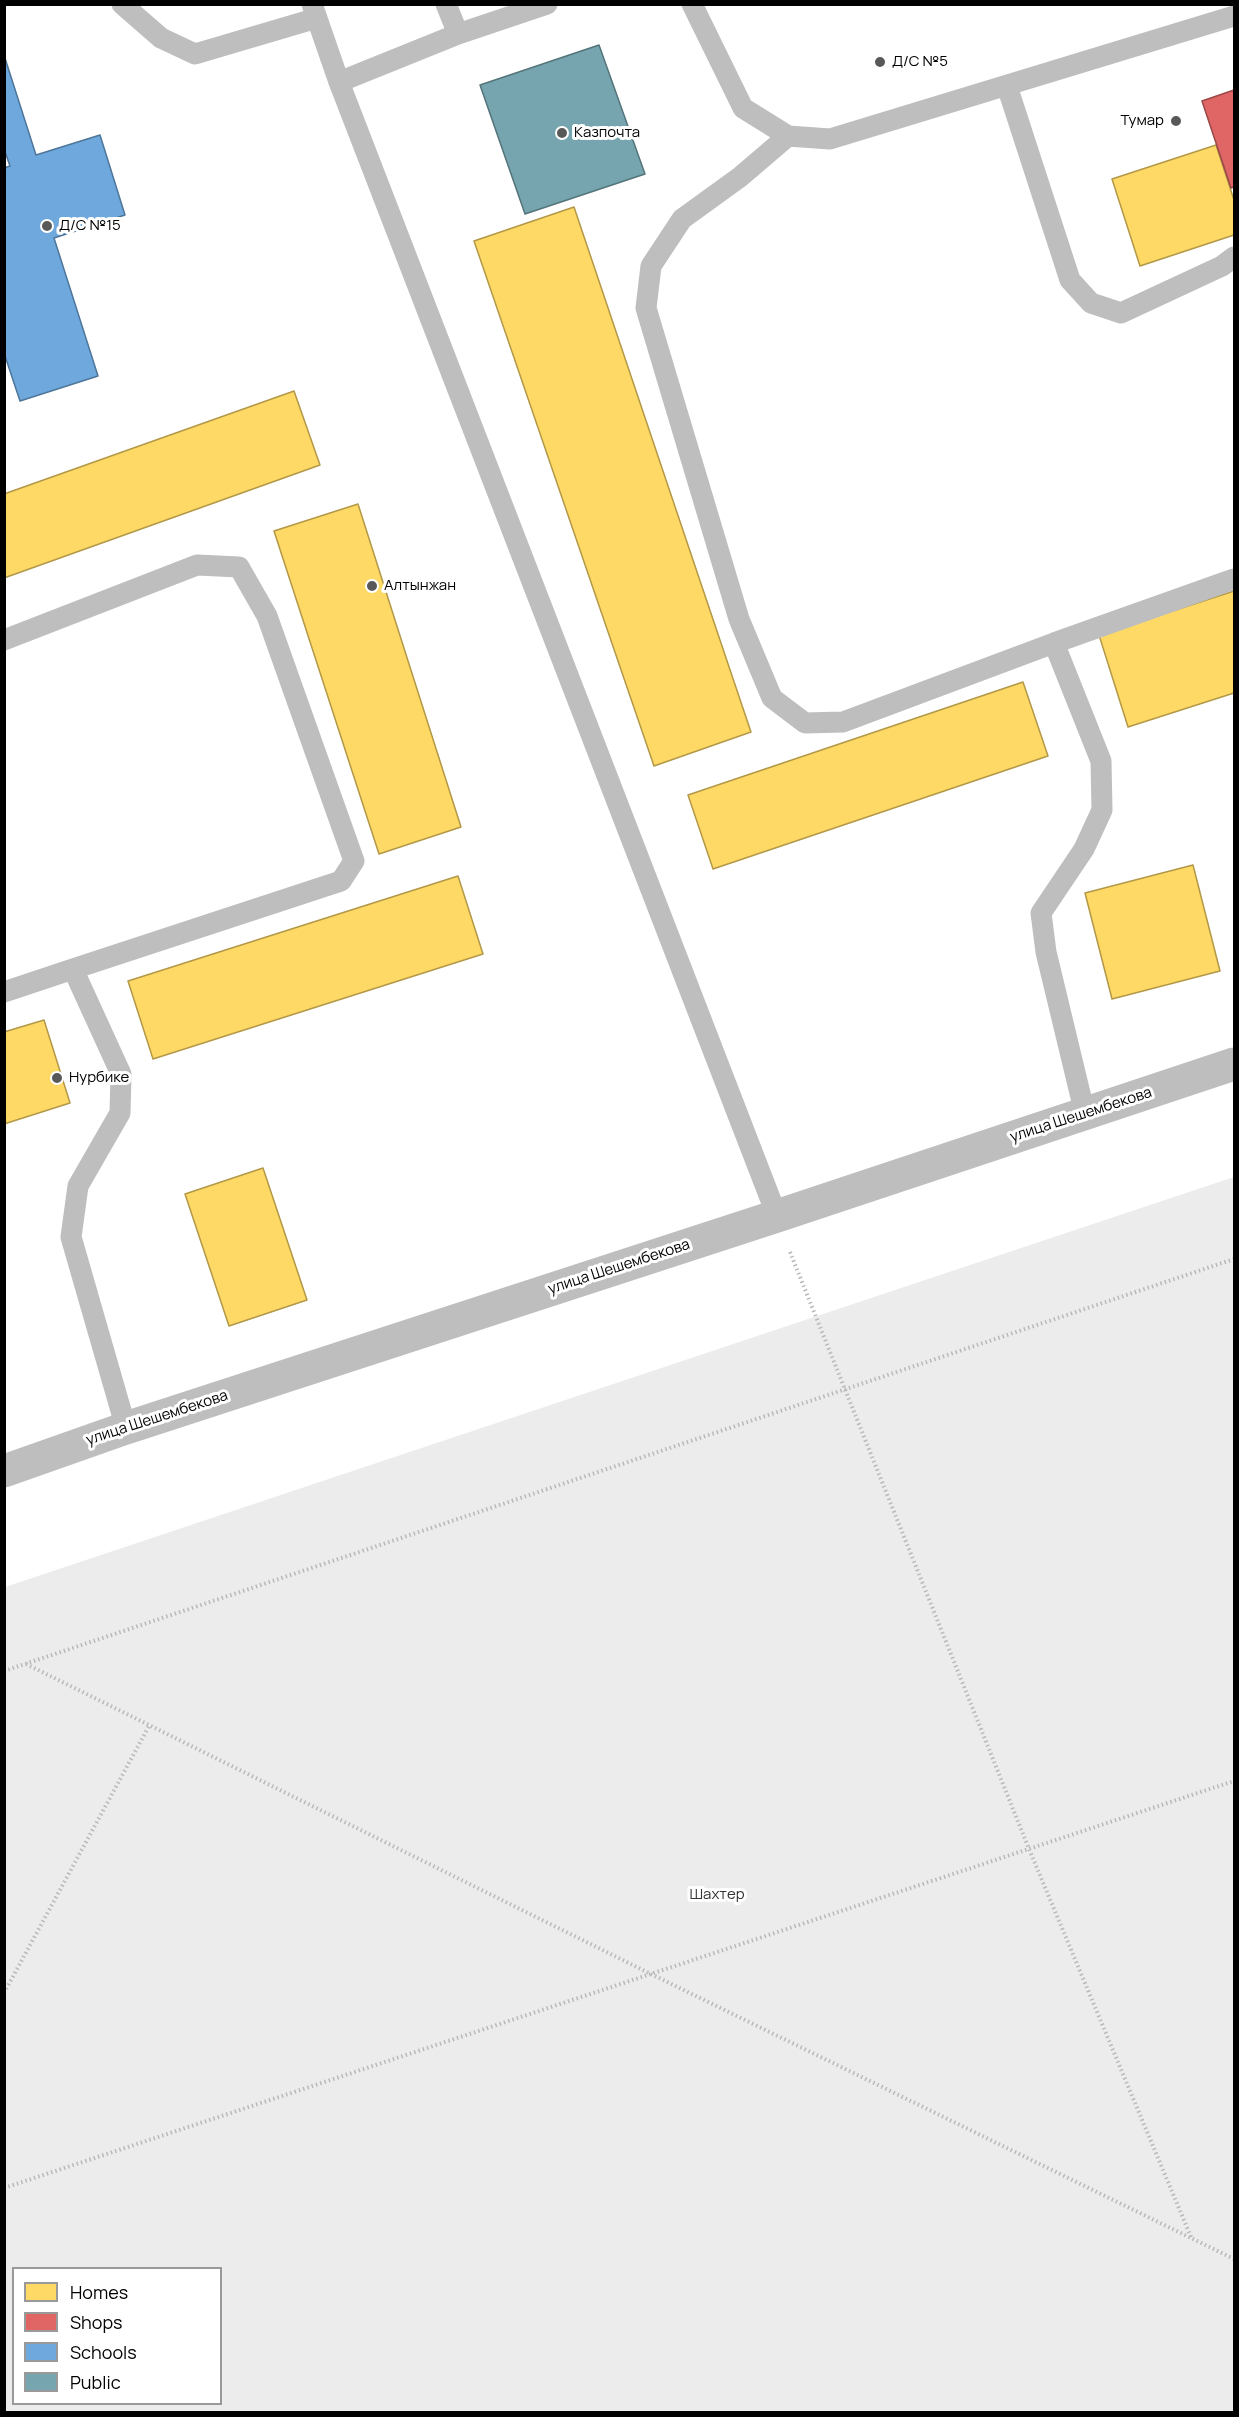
<!DOCTYPE html>
<html>
<head>
<meta charset="utf-8">
<style>
	body { margin:0 }
	#map { position:relative; width:1239px; height:2417px; overflow:hidden; background:#fff; font-family:Manrope,sans-serif }
	canvas { display:block }
	.frame { position:absolute; inset:0; border:6px solid #000; pointer-events:none }
	.legend { position:absolute; left:12px; top:2267px; width:210px; height:138px; box-sizing:border-box; background:#fff; border:2px solid #999; margin:0; padding:8px 10px; list-style:none; font-size:18px; color:#000 }
	.legend li { display:flex; align-items:center; gap:12px; height:30px }
	.legend b { width:30px; border:2px solid #999 }
</style>
</head>
<body>
<div id="map">
<canvas width="1239" height="2417"></canvas>
<div class="frame"></div>
<ul class="legend">
<li><b style="height:16px;background:#ffd966"></b>Homes</li>
<li><b style="height:16px;background:#e06666"></b>Shops</li>
<li><b style="height:16px;background:#6fa8dc"></b>Schools</li>
<li><b style="height:16px;background:#76a5af"></b>Public</li>
</ul>
</div>
<script>
const c = document.querySelector('canvas').getContext('2d');
c.lineJoin = 'round';
function paint(path, color) { c.fillStyle = color; c.fill(path, 'evenodd'); }
function trace(path, color, width, dash) { c.strokeStyle = color; c.lineWidth = width; c.lineCap = dash ? 'butt' : 'round'; c.setLineDash(dash || []); c.stroke(path); }
function drawText(font, color, halo, rows, align = 'center') {
  c.font = font + ' Manrope,sans-serif'; c.lineWidth = 6; c.setLineDash([]); c.textBaseline = 'middle'; c.strokeStyle = halo; c.fillStyle = color; for (const [text, x, y, turn = 0] of rows) {
    c.save(); c.translate(x, y); c.rotate((+turn || 0) * Math.PI / 180); c.textAlign = isNaN(turn) ? turn : align; if (halo) c.strokeText(text, 0, 0); c.fillText(text, 0, 0); c.restore();
  }
}
const green = new Path2D(`
	M1234,1177V2412H5V1587ZM14,2268H220V2404H14Z`);
const homes = new Path2D(`
	M1216,145L1234,200V235L1140,266L1112,179Z
	M574,207L751,732L654,766L474,241Z
	M294,391L320,465L4,578V494Z
	M358,504L461,827L379,854L274,531Z
	M1234,591V693L1128,727L1099,635Z
	M1023,682L1048,756L713,869L688,795Z
	M1193,865L1220,971L1112,999L1085,893Z
	M458,876L483,954L153,1059L128,981Z
	M44,1020L70,1103L4,1124V1032Z
	M263,1168L307,1300L229,1326L185,1194Z`);
const shops = new Path2D(`
	M1234,90V187L1231,188L1202,101Z`);
const schools = new Path2D(`
	M4,55L36,155L100,135L125,215L54,238L98,376L20,401L4,353V168L10,166L4,149Z`);
const public = new Path2D(`
	M599,45L645,174L525,214L480,85Z`);
const path = new Path2D(`
	M790,1252L1029,1849L1191,2237
	M26,1664L653,1975L1234,2259
	M4,1671L1234,1259
	M4,1993L149,1726
	M4,2188L1234,1781`);
const service = new Path2D(`
	M122,4L161,38L195,54L317,18
	M312,4L339,82L458,34L547,4
	M446,4L458,34
	M692,4L743,108L788,136L830,139L1234,16
	M339,82L777,1216
	M1007,86L1070,280L1091,303L1121,313L1222,266L1234,257
	M788,136L740,177L682,219L651,266L646,308L739,619L772,698L805,723L843,722L1054,643L1101,761L1102,810L1084,849L1041,913L1046,952L1085,1114
	M4,640L197,565L239,567L267,616L354,861L341,881L73,969L121,1074L120,1113L78,1186L71,1237L126,1428
	M1054,643L1234,579
	M4,992L73,969`);
const tertiary = new Path2D(`
	M4,1471L126,1428L777,1216L1234,1064`);
const markers = [
	[880,62,6,"#595959"],
	[1176,121,6,"#595959"],
	[562,133,6,"#595959"],
	[47,226,6,"#595959"],
	[372,586,6,"#595959"],
	[57,1078,6,"#595959"]
];
const poiNames = [
	["Д/С №5",892,62],
	["Тумар",1164,121,"right"],
	["Казпочта",574,133],
	["Д/С №15",59,226],
	["Алтынжан",384,586],
	["Нурбике",69,1078]
];
const streetNames = [
	["улица Шешембекова",1081,1115,-18],
	["улица Шешембекова",619,1267,-18],
	["улица Шешембекова",157,1418,-18]
];
const parkNames = [
	["Шахтер",717,1895]
];
paint(green, '#ececec');
paint(homes, '#ffd966');
trace(homes, '#b29847', 1.5);
paint(shops, '#e06666');
trace(shops, '#9d4747', 1.5);
paint(schools, '#6fa8dc');
trace(schools, '#4e769a', 1.5);
paint(public, '#76a5af');
trace(public, '#53747a', 1.5);
trace(path, '#b9b9b9', 4, [1.5, 3]);
trace(service, '#bebebe', 21);
trace(tertiary, '#bebebe', 33);
for (const [x, y, r, color] of markers) { const dot = new Path2D(); dot.arc(x, y, r, 0, 2 * Math.PI); c.fillStyle = color; c.fill(dot); trace(dot, '#fff', 2); }
drawText('15px', '#000', '#fff', poiNames, 'left');
drawText('15px', '#000', '#fff', streetNames);
drawText('15px', '#333', '#fff', parkNames);
</script>
</body>
</html>
